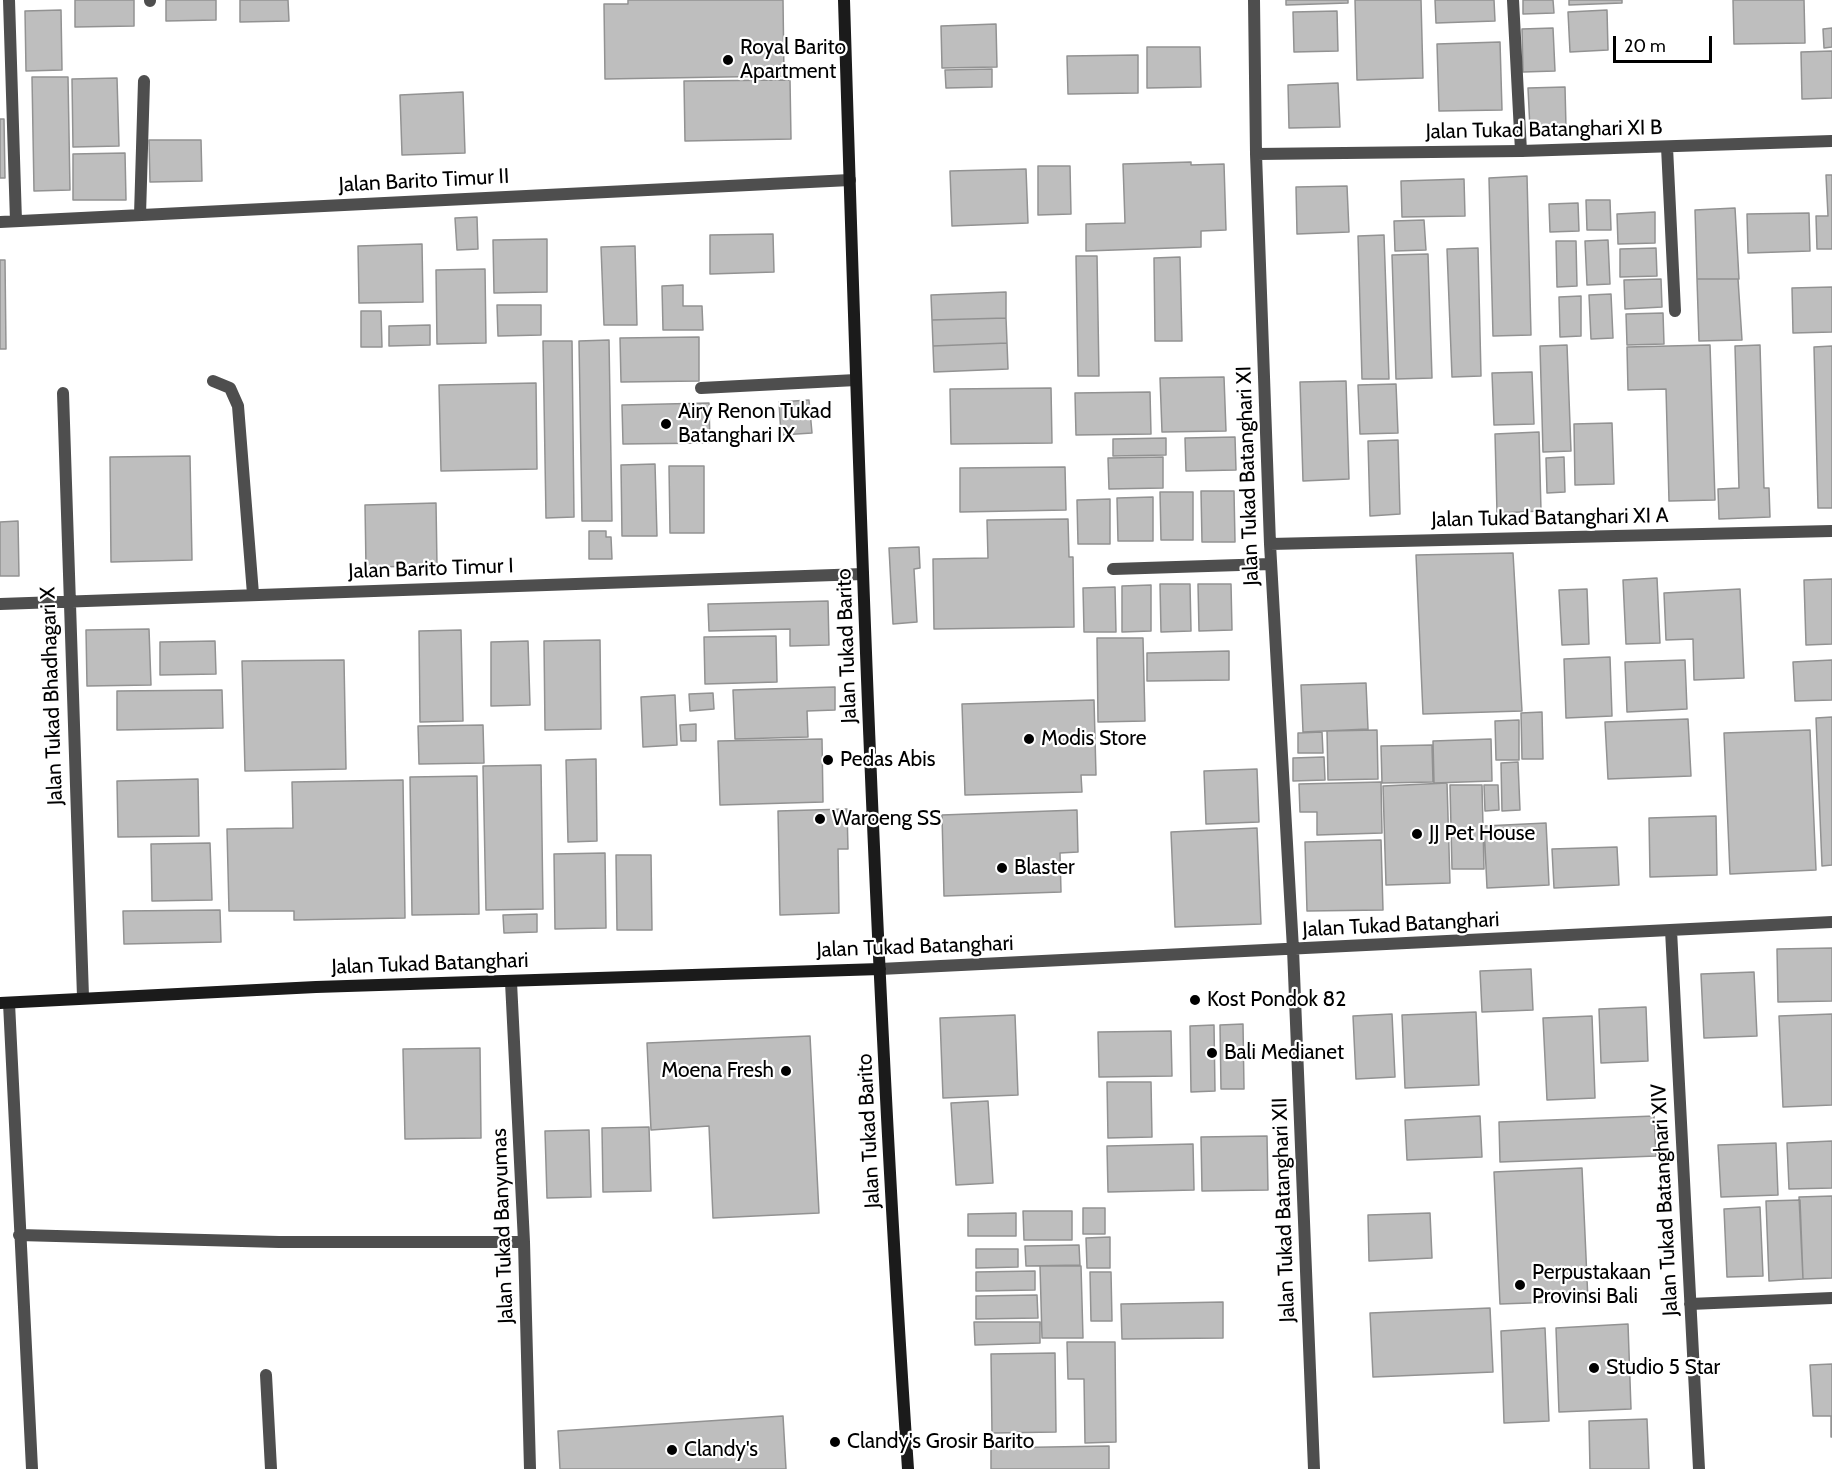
<!DOCTYPE html>
<html>
<head>
<meta charset="utf-8">
<style>
	body { margin:0 }
	#map { position:relative; width:1832px; height:1469px; overflow:hidden; background:#fff; font-family:Cabin,sans-serif }
	canvas { display:block }
	.scale { position:absolute; left:1613px; top:36px; width:99px; height:27px; box-sizing:border-box; border:3px solid #000; border-top:0; padding-left:8px; font-size:18px; line-height:21px; white-space:nowrap; color:#000; -webkit-text-stroke:4px #fff; paint-order:stroke }
</style>
</head>
<body>
<div id="map">
<canvas width="1832" height="1469"></canvas>
<div class="scale">20 m</div>
</div>
<script>
const c = document.querySelector('canvas').getContext('2d');
c.lineJoin = 'round';
function paint(path, color) { c.fillStyle = color; c.fill(path, 'evenodd'); }
function trace(path, color, width, dash) { c.strokeStyle = color; c.lineWidth = width; c.lineCap = dash ? 'butt' : 'round'; c.setLineDash(dash || []); c.stroke(path); }
function drawText(font, color, halo, rows, align = 'center') {
  c.font = font + ' Cabin,sans-serif'; c.lineWidth = 4.5; c.setLineDash([]); c.textBaseline = 'middle'; c.strokeStyle = halo; c.fillStyle = color; for (const [text, x, y, turn = 0] of rows) {
    c.save(); c.translate(x, y); c.rotate((+turn || 0) * Math.PI / 180); c.textAlign = isNaN(turn) ? turn : align; if (halo) c.strokeText(text, 0, 0); c.fillText(text, 0, 0); c.restore();
  }
}
const building = new Path2D(`
	M75,0H134V26L75,27Z
	M166,0H216V20L166,21Z
	M240,0H288L289,21L240,22Z
	M628,0H783L784,76L605,79L604,4H628Z
	M1286,0H1348V3L1286,5Z
	M1355,0H1421L1423,78L1357,80Z
	M1435,0H1494L1495,21L1436,23Z
	M1523,0H1553L1554,13L1523,14Z
	M1569,0H1622V3L1569,5Z
	M1733,0H1804L1805,43L1734,44Z
	M61,10L62,70L26,71L25,11Z
	M1607,10L1608,50L1570,52L1568,12Z
	M1337,11L1338,51L1294,52L1293,12Z
	M996,24L997,67L942,68L941,26Z
	M1553,28L1555,71L1523,72L1522,29Z
	M1832,28V47L1824,48L1823,29Z
	M1500,42L1502,110L1439,111L1437,44Z
	M1147,47H1200L1201,87L1147,88Z
	M1832,51V98L1802,99L1801,52Z
	M1138,55V93L1068,94L1067,56Z
	M992,69V87L946,88L945,70Z
	M32,77H68L70,190L34,191Z
	M117,78L119,146L73,147L72,79Z
	M790,80L791,139L685,141L684,81Z
	M1338,83L1340,127L1289,128L1288,85Z
	M1565,87L1566,128L1530,129L1528,88Z
	M463,92L465,153L402,155L400,95Z
	M0,119H4L5,178H0Z
	M149,140H201L202,181L150,182Z
	M125,153L126,200H73V154Z
	M1191,162V165L1224,164L1226,230L1201,231V247L1086,251V224L1125,223L1123,164Z
	M1038,166H1070L1071,214L1038,215Z
	M1026,169L1028,223L952,226L950,171Z
	M1826,175H1832V249H1817L1816,216H1828Z
	M1527,176L1531,335L1493,336L1489,178Z
	M1464,179L1465,216L1402,217L1401,181Z
	M1347,186L1349,232L1297,234L1296,187Z
	M1586,200H1610L1611,230H1587Z
	M1578,203L1579,231L1550,232L1549,204Z
	M1735,208L1739,279H1697L1695,210Z
	M1655,212V243L1618,244L1617,214Z
	M1809,213L1810,251L1748,253L1747,214Z
	M477,217L478,249L457,250L455,218Z
	M1424,220L1426,250L1395,251L1394,221Z
	M773,234L774,272L710,274V235Z
	M1384,235L1389,379H1362L1358,236Z
	M547,239V292L494,293L493,240Z
	M1608,240L1610,284L1587,285L1585,241Z
	M1556,241H1576L1577,286L1557,287Z
	M422,244L423,302L359,303L358,246Z
	M635,246L637,325H604L601,247Z
	M1478,248L1481,376L1452,377L1447,249Z
	M1656,248L1657,276L1620,277V249Z
	M1428,254L1432,378L1396,379L1392,255Z
	M1076,256H1097L1099,376H1078Z
	M1180,257L1182,341H1155L1154,258Z
	M0,260H5L6,349H0Z
	M485,269L486,343L437,344L436,270Z
	M1661,279L1662,307L1625,309L1624,280Z
	M1697,279H1738L1742,340L1699,341Z
	M683,285V306H702L703,330H663L662,286Z
	M1832,287V332L1793,333L1792,288Z
	M1006,292V318L932,320L931,295Z
	M1611,294L1613,338L1591,339L1589,295Z
	M1581,296V336L1560,337L1559,297Z
	M497,305H541V335L498,336Z
	M361,311H381L382,347H361Z
	M1663,313L1664,344L1627,345L1626,314Z
	M1006,318L1007,343L933,346L932,320Z
	M430,325V345L389,346V326Z
	M699,337V381L621,382L620,338Z
	M609,340L612,521H582L579,341Z
	M543,341H572L574,517L546,518Z
	M1007,343L1008,369L934,372L933,346Z
	M1567,345L1571,451L1543,452L1540,346Z
	M1710,345L1715,500L1669,501L1666,389L1628,390L1627,347Z
	M1760,345L1764,488H1769L1770,517L1719,519L1718,489L1739,488L1735,346Z
	M1832,346V508H1818L1814,347Z
	M1532,372L1534,424L1494,425L1492,373Z
	M1224,377L1226,431L1162,432L1160,378Z
	M1346,381L1349,479L1303,481L1300,382Z
	M536,383L537,469L441,471L439,385Z
	M1396,384L1398,433L1360,434L1358,385Z
	M1051,388L1052,443L951,444L950,389Z
	M1150,392L1151,434L1076,435L1075,393Z
	M809,400L812,433L781,435L779,402Z
	M709,403L710,443L623,444L622,405Z
	M1612,423L1614,484L1575,485L1574,424Z
	M1539,432L1541,511L1497,513L1495,434Z
	M1235,437L1236,470L1186,471L1185,438Z
	M1166,438V455L1113,456V439Z
	M1398,440L1400,514L1370,516L1368,441Z
	M190,456L192,560L111,562L110,457Z
	M1163,457V488L1109,489L1108,458Z
	M1564,457L1565,492L1547,493L1546,458Z
	M655,464L657,536H622L621,465Z
	M669,466H704V533H670Z
	M1065,467L1066,510L960,512V468Z
	M1201,491H1234L1235,542H1202Z
	M1160,492H1193V540H1161Z
	M1153,497V541H1118L1117,498Z
	M1110,499V544H1078L1077,500Z
	M436,503L437,566L366,567L365,505Z
	M1068,519L1069,557H1073L1074,627L934,629L933,559L988,558L987,520Z
	M18,521L19,576H0V522Z
	M589,531H606V537H611L612,559H589Z
	M919,547L920,568L914,569L917,622L893,624L889,548Z
	M1513,553L1522,711L1423,714L1416,555Z
	M1657,578L1660,643L1626,644L1623,580Z
	M1832,579V644L1806,645L1804,580Z
	M1160,584H1190L1191,631L1161,632Z
	M1198,584H1231L1232,630L1199,631Z
	M1151,585V631L1122,632V586Z
	M1115,587L1116,632H1084L1083,588Z
	M1587,589L1589,644L1562,645L1559,590Z
	M1740,589L1744,678L1694,680L1693,639L1666,640L1664,593Z
	M828,601L829,645L790,646V629L709,631L708,604Z
	M149,629L151,685L87,686L86,630Z
	M461,630L463,721L420,722L419,631Z
	M776,636L777,682L705,684L704,637Z
	M1097,638H1143L1145,721L1098,722Z
	M600,640L601,729L545,730L544,641Z
	M215,641L216,674L160,675V642Z
	M528,641L530,705L491,706V642Z
	M1229,651V680L1147,681V653Z
	M1610,657L1612,716L1566,718L1564,659Z
	M344,660L346,769L245,771L242,661Z
	M1685,660L1687,709L1627,712L1625,662Z
	M1832,660V700L1795,701L1793,662Z
	M1366,683L1368,729L1303,732L1301,685Z
	M835,687V710L807,711L808,737L735,739L733,690Z
	M222,690L223,728L117,730V691Z
	M713,693L714,709L690,711L689,694Z
	M675,695L677,745L643,747L641,697Z
	M1094,700L1096,775H1081L1082,792L965,795L962,704Z
	M1542,712L1543,759H1522L1521,713Z
	M1832,717V865L1822,866L1816,718Z
	M1688,719L1691,776L1608,779L1605,722Z
	M1519,720V760H1496L1495,721Z
	M696,724V741H681L680,725Z
	M483,725L484,763L419,764L418,726Z
	M1377,730L1378,779L1328,780L1327,731Z
	M1810,730L1816,870L1730,874L1724,733Z
	M1322,732L1323,753H1298V733Z
	M822,739L823,802L720,805L718,741Z
	M1491,739L1492,781L1434,783L1433,741Z
	M1432,745L1433,782L1382,783L1381,746Z
	M1324,757L1325,780L1293,781V758Z
	M596,759L597,841L568,842L566,760Z
	M1518,762L1520,810L1502,811L1501,763Z
	M541,765L543,909L486,910L483,766Z
	M1257,769L1259,822L1206,824L1204,771Z
	M477,776L479,914L412,915L410,777Z
	M198,779L199,836L118,837L117,781Z
	M403,780L405,918L294,920V911H229L227,829L293,828L292,782Z
	M1381,782L1382,833L1317,835V812H1300L1299,784Z
	M1447,783L1450,883L1386,885L1383,786Z
	M1450,785H1482L1484,869H1452Z
	M1484,785H1498L1499,810L1485,811Z
	M847,809L848,849H838L839,913L780,915L778,811Z
	M1077,810L1078,852L1060,853L1061,892L944,896L942,815Z
	M1716,816L1717,875L1650,877L1649,818Z
	M1546,823L1549,885L1487,888L1484,826Z
	M1257,828L1261,924L1175,927L1171,832Z
	M1381,840L1383,910L1307,911L1305,842Z
	M210,843L212,900L152,901L151,844Z
	M1617,847L1619,885L1554,888L1552,849Z
	M605,853L606,928L555,929L554,854Z
	M616,855H651L652,930H617Z
	M220,910L221,942L124,944L123,911Z
	M537,914V932L504,933L503,915Z
	M1832,948V1001L1778,1002L1777,949Z
	M1531,969L1533,1010L1482,1012L1480,971Z
	M1754,972L1757,1036L1704,1038L1701,974Z
	M1646,1007L1648,1061L1601,1063L1599,1009Z
	M1476,1012L1479,1085L1405,1088L1402,1015Z
	M1392,1014L1395,1077L1356,1079L1353,1016Z
	M1832,1014V1105L1783,1107L1779,1016Z
	M1015,1015L1018,1095L943,1098L940,1018Z
	M1592,1016L1595,1098L1547,1100L1543,1018Z
	M1243,1024L1244,1089H1221L1220,1025Z
	M1214,1025L1215,1091L1191,1092L1190,1026Z
	M1171,1031L1172,1076L1099,1077L1098,1032Z
	M810,1036L819,1213L713,1218L709,1126L651,1130L647,1043Z
	M480,1048L481,1138L405,1139L403,1049Z
	M1107,1082H1151L1152,1137L1108,1138Z
	M988,1101L993,1183L956,1185L951,1103Z
	M1480,1116L1482,1157L1407,1160L1405,1120Z
	M1654,1116L1656,1156L1500,1162L1499,1122Z
	M649,1127L651,1191L603,1192L602,1128Z
	M589,1130L591,1197L547,1198L545,1131Z
	M1267,1136L1268,1190L1202,1191L1201,1137Z
	M1832,1141V1188L1789,1189L1787,1143Z
	M1776,1143L1778,1195L1721,1197L1718,1145Z
	M1193,1144L1194,1190L1108,1192L1107,1146Z
	M1582,1168L1588,1301L1500,1304L1494,1172Z
	M1832,1196V1278L1803,1279L1799,1197Z
	M1800,1200L1803,1279L1769,1281L1766,1201Z
	M1760,1207L1763,1276L1727,1277L1724,1209Z
	M1083,1208H1105V1234H1083Z
	M1023,1211H1072V1240H1024Z
	M1016,1213V1236H968V1214Z
	M1430,1213L1432,1258L1369,1261L1368,1215Z
	M1110,1237V1268H1087L1086,1238Z
	M1079,1245L1080,1265L1026,1266L1025,1246Z
	M976,1249H1018V1267L976,1268Z
	M1040,1266H1081L1083,1338H1042Z
	M1035,1271V1290L976,1291V1272Z
	M1090,1272H1111L1112,1321H1091Z
	M1037,1295L1038,1318L976,1319V1296Z
	M1223,1302V1338L1122,1339L1121,1304Z
	M1490,1308L1493,1372L1373,1377L1370,1313Z
	M974,1322H1040V1343L975,1345Z
	M1628,1324L1631,1409L1559,1412L1556,1328Z
	M1545,1328L1549,1421L1504,1423L1501,1331Z
	M1067,1342H1115L1116,1442L1085,1443L1084,1379H1068Z
	M1055,1353L1056,1432L992,1433L991,1354Z
	M1832,1364V1437H1831V1416H1813L1810,1365Z
	M783,1416L786,1469H560L558,1431Z
	M1647,1419L1649,1469H1590L1589,1421Z
	M1109,1446V1469H991V1448Z`);
const lane = new Path2D(`
	M1513,0L1521,151`);
const street = new Path2D(`
	M9,0L16,221
	M150,0V1
	M1254,0L1256,154L1270,544L1293,949L1314,1469
	M1667,147L1675,311
	M1256,154L1521,151L1832,141
	M140,215L144,81
	M0,222L850,180
	M213,381L230,388L238,406L253,594
	M701,388L856,380
	M63,393L83,997
	M1270,544L1832,531
	M1113,569L1271,564
	M0,604L863,574
	M1671,930L1699,1469
	M880,969L1832,922
	M511,982L524,1242L530,1469
	M9,1003L32,1469
	M19,1235L279,1242H524
	M1690,1304L1832,1298
	M266,1375L271,1469`);
const secondary = new Path2D(`
	M844,0C859,490 875,980 908,1469
	M0,1003L316,987L880,969`);
const markers = [
	[728,60,6,"#000"],
	[666,424,6,"#000"],
	[1029,739,6,"#000"],
	[828,760,6,"#000"],
	[820,819,6,"#000"],
	[1417,834,6,"#000"],
	[1002,868,6,"#000"],
	[1195,1000,6,"#000"],
	[1212,1053,6,"#000"],
	[786,1071,6,"#000"],
	[1520,1285,6,"#000"],
	[1594,1368,6,"#000"],
	[835,1442,6,"#000"],
	[672,1450,6,"#000"]
];
const poiNames = [
	["Royal Barito",740,48],
	["Apartment",740,72],
	["Airy Renon Tukad",678,412],
	["Batanghari IX",678,436],
	["Modis Store",1041,739],
	["Pedas Abis",840,760],
	["Waroeng SS",832,819],
	["JJ Pet House",1429,834],
	["Blaster",1014,868],
	["Kost Pondok 82",1207,1000],
	["Bali Medianet",1224,1053],
	["Moena Fresh",774,1071,"right"],
	["Perpustakaan",1532,1273],
	["Provinsi Bali",1532,1297],
	["Studio 5 Star",1606,1368],
	["Clandy's Grosir Barito",847,1442],
	["Clandy's",684,1450]
];
const streetNames = [
	["Jalan Tukad Batanghari XI B",1544,130,-1],
	["Jalan Barito Timur II",424,181,-3],
	["Jalan Tukad Batanghari XI",1248,476,-92],
	["Jalan Tukad Batanghari XI A",1550,518,-1],
	["Jalan Barito Timur I",431,569,-2],
	["Jalan Tukad Barito",847,646,-92],
	["Jalan Tukad Bhadhagari X",52,696,-92],
	["Jalan Tukad Batanghari",1401,925,-3],
	["Jalan Tukad Batanghari",915,947,-2],
	["Jalan Tukad Batanghari",430,964,-2],
	["Jalan Tukad Barito",869,1131,-93],
	["Jalan Tukad Batanghari XIV",1665,1200,-93],
	["Jalan Tukad Batanghari XII",1284,1210,-92],
	["Jalan Tukad Banyumas",503,1226,-92]
];
paint(building, '#bebebe');
trace(building, '#929292', 1.5);
trace(lane, '#4e4e4e', 12);
trace(street, '#4e4e4e', 12);
trace(secondary, '#1b1b1b', 12);
for (const [x, y, r, color] of markers) { const dot = new Path2D(); dot.arc(x, y, r, 0, 2 * Math.PI); c.fillStyle = color; c.fill(dot); trace(dot, '#fff', 2); }
drawText('21px', '#000', '#fff', poiNames, 'left');
drawText('21px', '#000', '#fff', streetNames);
</script>
</body>
</html>
